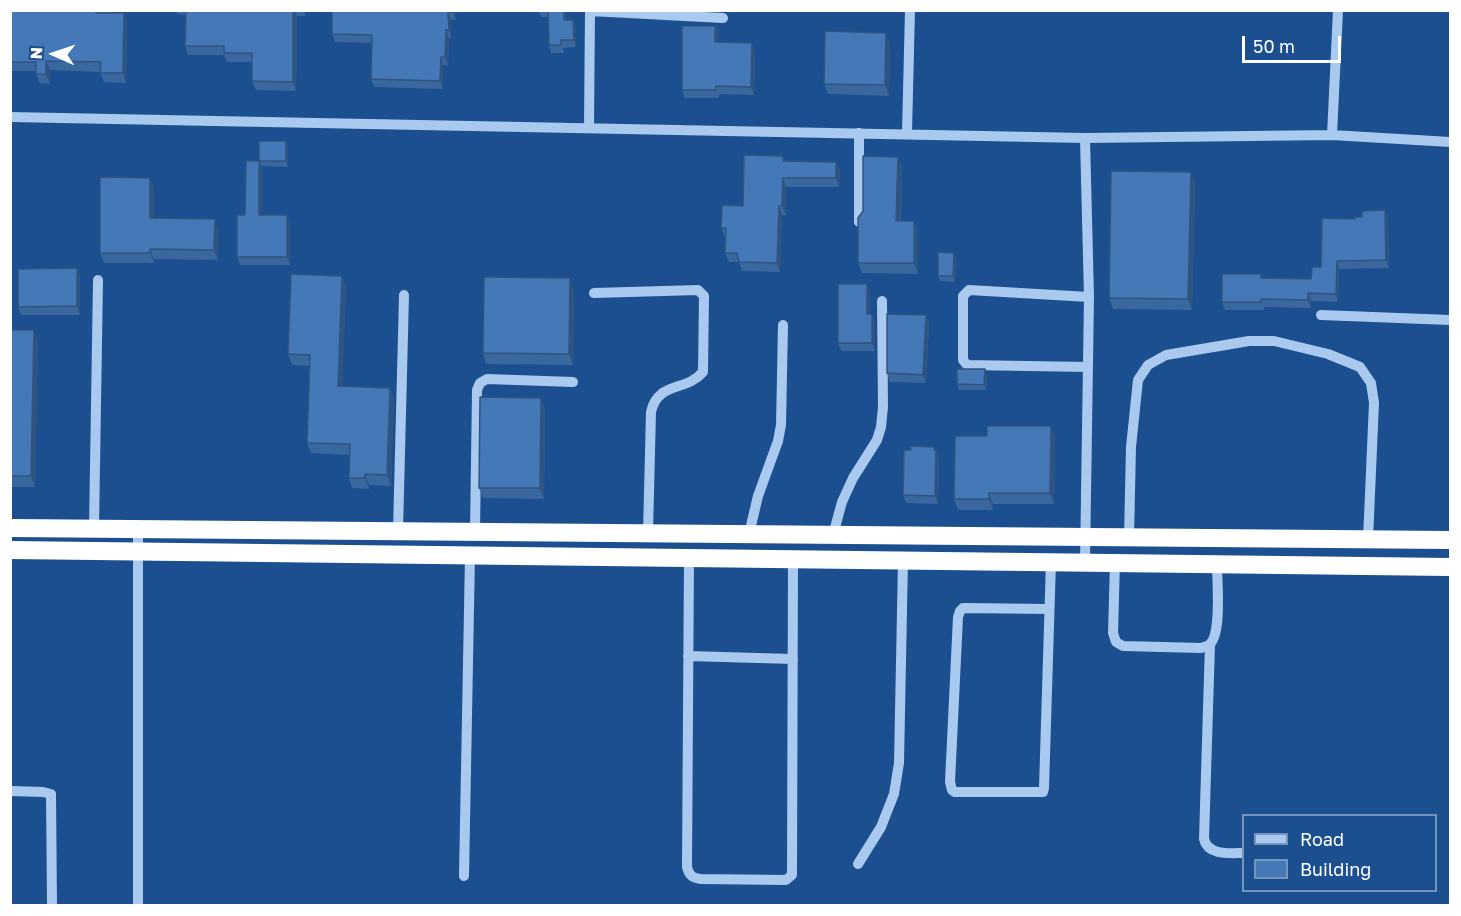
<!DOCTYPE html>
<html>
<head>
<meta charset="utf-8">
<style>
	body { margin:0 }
	#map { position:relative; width:1461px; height:916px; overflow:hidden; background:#1b4f8f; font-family:"Golos Text",sans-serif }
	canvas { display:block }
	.frame { position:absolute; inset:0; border:12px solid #fff; pointer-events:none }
	.legend { position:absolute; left:1242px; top:814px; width:195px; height:78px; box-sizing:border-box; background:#1b4f8f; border:2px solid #7695bc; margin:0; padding:8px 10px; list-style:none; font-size:18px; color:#fff }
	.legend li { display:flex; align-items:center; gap:12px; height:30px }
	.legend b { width:30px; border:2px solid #7695bc }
	.north { position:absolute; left:24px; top:24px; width:60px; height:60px; -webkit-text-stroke:4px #1b4f8f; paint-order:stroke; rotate:273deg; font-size:16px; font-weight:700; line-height:24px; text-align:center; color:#fff }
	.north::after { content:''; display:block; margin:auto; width:21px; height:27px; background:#fff; clip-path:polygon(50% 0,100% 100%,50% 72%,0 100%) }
	.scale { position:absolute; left:1242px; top:36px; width:99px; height:27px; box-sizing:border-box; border:3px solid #fff; border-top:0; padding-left:8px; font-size:18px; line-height:21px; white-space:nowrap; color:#fff; -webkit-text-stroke:4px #1b4f8f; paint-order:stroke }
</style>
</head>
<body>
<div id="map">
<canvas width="1461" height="916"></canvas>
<div class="frame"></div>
<ul class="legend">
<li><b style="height:8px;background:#a9c9ee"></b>Road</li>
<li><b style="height:16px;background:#4478b7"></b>Building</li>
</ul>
<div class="north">N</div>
<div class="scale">50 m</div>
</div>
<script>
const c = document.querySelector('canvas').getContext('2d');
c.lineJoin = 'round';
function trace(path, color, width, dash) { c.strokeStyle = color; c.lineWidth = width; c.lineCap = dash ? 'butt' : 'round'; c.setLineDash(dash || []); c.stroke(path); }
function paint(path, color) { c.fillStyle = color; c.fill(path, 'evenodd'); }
const minor = new Path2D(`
	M590,11L723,18
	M10,117L1085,138L1332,135L1450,142
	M589,127L590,10
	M859,133V222
	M907,133L910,10
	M1332,135L1338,10
	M594,293L698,290L704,296L703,372C686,392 658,381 651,412L648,533
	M1321,315L1450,320
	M1088,367L967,365L963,360V296L969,290L1089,297
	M94,529L98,280
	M398,531L404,295
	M475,532L477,390L480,383L487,379L573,382
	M749,534L758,496L778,441L781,425L783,325
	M833,535L842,502L853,478L877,440L881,427L883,407L882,301
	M1129,537L1131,447L1138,380L1148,365L1166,355L1249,341H1274L1328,354L1360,367L1371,383L1374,403L1368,539
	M689,558L687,867C689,875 692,878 701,879L786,880L792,875L793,558
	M1085,562L1089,297L1085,138
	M1115,562L1113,633L1116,642L1123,646L1201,648C1204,647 1208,646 1210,644C1222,633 1217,581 1217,564
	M1049,609L963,608L960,611L958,617L950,782L952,790L955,792H1043L1044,788L1051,561
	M1210,644L1204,839C1208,856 1230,853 1244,853
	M688,656L793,659
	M10,791L43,792L51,794L52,906
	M858,864L881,827L894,794L899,763L903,560
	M464,876L470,556
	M138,906V529`);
const highway = new Path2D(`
	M10,528L1450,540
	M10,550L1450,567`);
const wall = new Path2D(`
	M176,10H305V16H297L296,91L256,90L252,81V62H227L224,55H188L185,46V15L177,14Z
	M332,10H456V20H451V38H449L448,65H443V89L374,87L371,79L372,43L335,42L332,34Z
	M538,10H567V20H573L576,27V47L563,48L564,53H551L549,45L548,17H541Z
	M10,11L124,13L127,23L126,83L104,82L100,72L50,70V84L39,83L36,71H10Z
	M715,26L718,34V43L755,51L754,95L719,94V98H685L682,90Z
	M886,33L890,44L889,96L828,94L824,84Z
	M286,141L288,147V167L261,166L262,169V215L290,223V265H240L237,257L245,215L259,161Z
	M783,156L785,161L836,162L840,171L839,187H786V215H782L780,272L742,271L739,262H729L725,253L726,237H725L721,228L743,206Z
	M902,167L901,221H914L918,232V274L862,273L858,263Z
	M1191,172L1195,183L1192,310L1113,309L1109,298Z
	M150,178L154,188V218L218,229V260L154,259V263H104L100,253Z
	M1388,218L1389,268L1339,269L1338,302L1311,301V308L1264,307V310H1225L1222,302L1262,278L1311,279L1355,219Z
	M956,258L955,282L940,281L938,276Z
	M80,276V315H21L18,307Z
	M342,276L346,287L342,386L390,388L394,398L391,486L369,485V489L352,488L349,478V455L311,453L307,443L310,366L292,365L288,354Z
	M574,289L573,365L486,364L483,353Z
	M870,292V314L875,322V351H841L838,343Z
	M926,315L929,323L926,383L890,382L887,373Z
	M10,330L38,341L35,487H10Z
	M987,375L986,390H959L957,384Z
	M541,398L545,409L544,499L483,498L479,488Z
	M1051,426L1055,437L1054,504H993V510H958L954,499L987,436Z
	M934,447L939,459L938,504L906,503L903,495L911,450Z`);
const shadedWall = new Path2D(`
	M293,10H295L297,16L296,91L293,82Z
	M453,10H456V20L453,12Z
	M564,10H567V27L564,20Z
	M448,12L451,20V38L449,30Z
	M124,13L127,23L126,83L123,73Z
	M573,20L576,27V47L574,40Z
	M715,26L718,34V51L715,42Z
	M446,30L449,38L448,65L445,57Z
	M886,33L890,44L889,96L885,85Z
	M752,43L755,51L754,95L751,87Z
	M441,57L443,65V89L440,81Z
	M46,61L50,70V84L46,74Z
	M286,141L288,147V167L286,161Z
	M898,157L902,167L900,231L896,221Z
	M259,161L262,169V223L259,215Z
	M836,162L840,171L839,187L836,178Z
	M1191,172L1195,183L1192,310L1188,299Z
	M150,178L154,188V228L150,218Z
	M783,178L786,187V215L782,206Z
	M779,206L782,215L780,272L777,263Z
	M1385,210L1388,218L1389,268L1386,260Z
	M287,215L290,223V265L287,257Z
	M215,219L218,229V260L214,250Z
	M914,221L918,232V274L914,263Z
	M150,249L154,259V263L150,253Z
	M954,253L956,258L955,282L953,276Z
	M1337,261L1339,269L1338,302L1336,294Z
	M77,268L80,276V315L77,306Z
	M342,276L346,287L342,397L338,386Z
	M570,278L574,289L573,365L569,354Z
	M867,284L870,292V322L867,314Z
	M1308,293L1311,301V308L1308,300Z
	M872,314L875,322V351L872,343Z
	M926,315L929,323L926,383L923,375Z
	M34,330L38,341L35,487L31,476Z
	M985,369L987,375L986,390L984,385Z
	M390,388L394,398L391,486L387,475Z
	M541,398L545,409L544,499L540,488Z
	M1051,426L1055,437L1054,504L1050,493Z
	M934,447L936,454V450L939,459L938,504L935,496Z
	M365,474L369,485V489L365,478Z
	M989,493L993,504V510L989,499Z`);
const building = new Path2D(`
	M17,10H96V13H124L123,73H100L101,62L46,61V74H36V62H10V11H17Z
	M186,10H293V82L252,81V53H224V46H185Z
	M332,10H453V12H448L449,30H446L445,57H441L440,81L371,79L372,35L332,34Z
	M548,10H564V20H573L574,40H561V45H549Z
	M682,26H715V42L752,43L751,87L716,86V90H682Z
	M825,31L886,33L885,85L824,84Z
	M259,141H286V161H259Z
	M744,155L783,156V161L836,162V178H783L782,206H779L777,263L739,262L737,253H725L726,228H721L722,205L743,206Z
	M863,156L898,157L896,221H914V263H858V218L863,211Z
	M246,161H259V215H287V257H237V215H245Z
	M1111,171L1191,172L1188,299L1109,298Z
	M100,177L150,178V218L215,219L214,250L150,249V253H100Z
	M1385,210L1386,260L1337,261L1336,294L1308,293V300L1261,299V302H1222V274H1261V278L1311,279L1312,267H1321L1322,218L1355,219V217H1362V211Z
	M938,252L954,253L953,276H938Z
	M77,268V306L18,307V269Z
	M291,274L342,276L338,386L390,388L387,475L365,474V478H349L350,444L307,443L310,355L288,354Z
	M484,277L570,278L569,354L483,353Z
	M838,284H867V314H872V343H838Z
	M887,314L926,315L923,375L887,373Z
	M10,330H34L31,476H10Z
	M957,369H985L984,385L957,384Z
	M480,397L541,398L540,488H479Z
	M987,426H1051L1050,493H989V499H954L955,436H987Z
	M910,446L934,447V450H936L935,496L903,495L904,450H911Z`);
trace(minor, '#a9c9ee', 10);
trace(highway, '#fff', 18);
paint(wall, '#3a679d');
paint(shadedWall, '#305480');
paint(building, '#4478b7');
trace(building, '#305480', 1.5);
</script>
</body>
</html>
